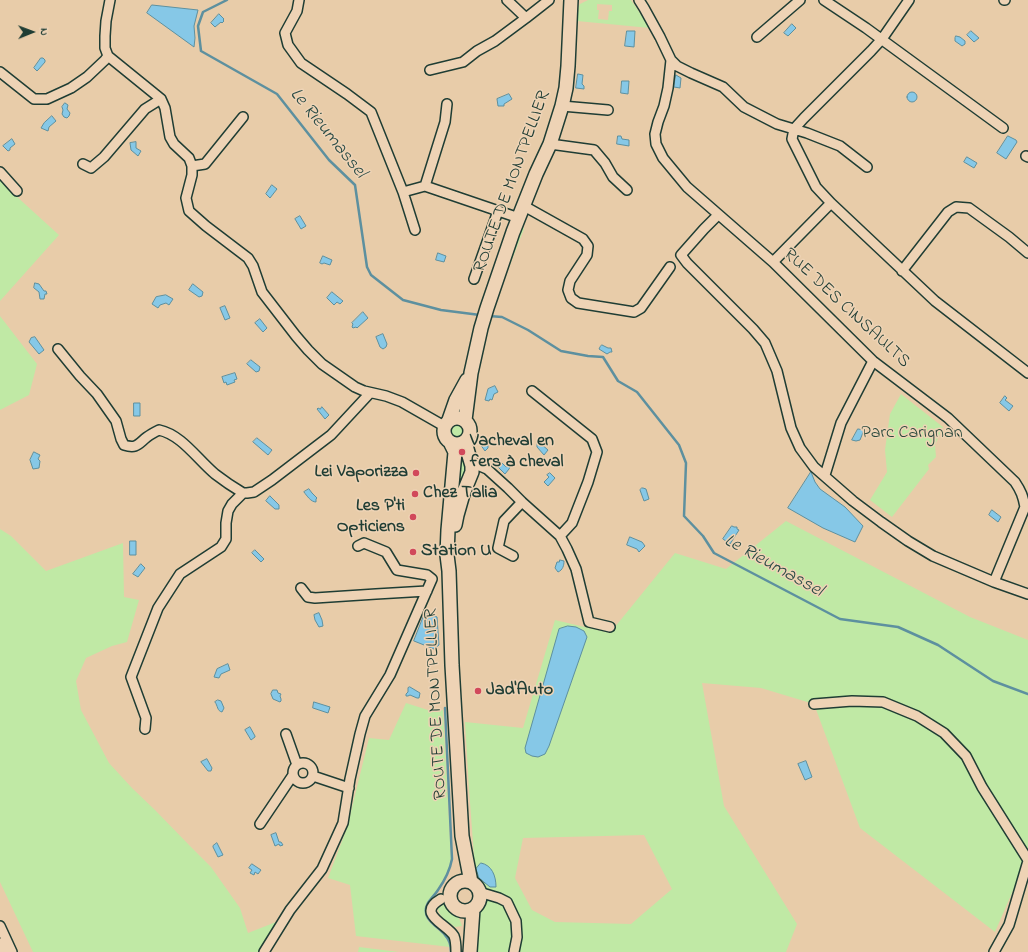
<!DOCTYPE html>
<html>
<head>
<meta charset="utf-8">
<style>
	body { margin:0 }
	#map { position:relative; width:1028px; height:952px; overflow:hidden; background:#e8cca9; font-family:"Indie Flower",sans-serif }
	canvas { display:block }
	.north { position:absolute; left:12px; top:12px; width:40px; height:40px; -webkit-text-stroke:3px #eed3b5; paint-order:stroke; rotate:89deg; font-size:11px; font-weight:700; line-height:16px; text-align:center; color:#1f3d34 }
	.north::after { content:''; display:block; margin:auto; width:14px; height:18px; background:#1f3d34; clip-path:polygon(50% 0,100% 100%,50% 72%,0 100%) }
</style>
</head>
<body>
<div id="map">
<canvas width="1028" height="952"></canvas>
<div class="north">N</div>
</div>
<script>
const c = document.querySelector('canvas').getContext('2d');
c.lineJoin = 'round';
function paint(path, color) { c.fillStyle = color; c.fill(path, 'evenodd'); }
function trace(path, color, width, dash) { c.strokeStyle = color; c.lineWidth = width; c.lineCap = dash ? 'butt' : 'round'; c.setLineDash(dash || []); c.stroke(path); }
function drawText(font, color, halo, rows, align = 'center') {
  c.font = font + ' "Indie Flower",sans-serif'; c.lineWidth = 3; c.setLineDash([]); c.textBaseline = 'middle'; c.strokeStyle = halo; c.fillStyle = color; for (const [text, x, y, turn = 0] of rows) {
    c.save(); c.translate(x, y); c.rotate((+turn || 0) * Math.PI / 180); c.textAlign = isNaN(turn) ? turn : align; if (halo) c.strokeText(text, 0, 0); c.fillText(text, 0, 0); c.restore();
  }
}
const green = new Path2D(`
	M588,0H631L650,28L577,21L579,6L580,4ZM597,4L612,5V11H609L608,20L598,19L599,10H597Z
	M0,177L15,195L59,235L0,301Z
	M523,227L524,229L506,275L504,272L520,228Z
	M0,316L37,364L29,395L0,410Z
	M901,394L943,427L935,445L936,457L928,465L929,469L892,517L870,500L887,472L885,450L890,414Z
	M450 431a7 7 0 1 1 14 0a7 7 0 1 1-14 0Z
	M458,447L469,464L462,482H458Z
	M786,521L970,617L1028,640V856L995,932L860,828L814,704L761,688L702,683L724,806L797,924L786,952H476V920L480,909L485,902L484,889L474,879V856L469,789L465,722L523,728L555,620L610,633L675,553L726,569ZM644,835L672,889L631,924L555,922L532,910L515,878L523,838Z
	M0,529L11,536L46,571L123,543L124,597L139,600L127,642L112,646L86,658L76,681L81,710L109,763L132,788L155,810L190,846L211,867L240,908L248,933L276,922L282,931L268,952H33L0,882Z
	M406,703L428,710H443L451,859L449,869L436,892L426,904L425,908V915L429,922L446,937L450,947L356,936L350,885L328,878L347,828L369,738L389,740Z
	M444,903C453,907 459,916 462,926L455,927C449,922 438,917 438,908L443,905Z
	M359,947L399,952H358Z`);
const water = new Path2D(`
	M152,5L198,10L194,26L195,38L194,47L147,13Z
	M219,14L224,19L223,20L224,21L222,23L221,22L215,27L211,23Z
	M792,24L796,28L788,36L784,33Z
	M627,31H635L634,47L625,46Z
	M971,31L979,38L974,42L967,35Z
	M956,36L960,37L965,41V44L962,46L955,41V38Z
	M41,58H43L45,60V62L38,70L37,71L34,68Z
	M578,74L583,75L582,84L584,86V89L576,88Z
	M676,75L681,78L680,88L674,87Z
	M622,81H629L628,94L621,93Z
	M907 97a5 5 0 1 1 10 0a5 5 0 1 1-10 0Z
	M509,94L512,99L504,104V106H498L497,99Z
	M65,103L68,105L67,109L70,113L69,116L67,118L64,117L62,114L63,110L62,107Z
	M52,116L56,121L49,127L48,131L41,128L44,123Z
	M618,136H621L622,139L629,140V146L617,144Z
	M1008,136L1016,140L1017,142L1006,159L997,153Z
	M12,139L15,144L10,148V150L8,151L3,146Z
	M136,142V148L141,151L138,156L131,150L130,143Z
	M967,157L977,163L974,168L964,162Z
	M272,185L277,189L270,198L266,194Z
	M300,216L306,226L301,229L295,219Z
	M438,253L446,256L444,262L436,260Z
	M323,256L332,260L330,265L324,263L322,264L320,263Z
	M35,283L39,284L44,291H46L47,294H45L44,299H40L39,292L34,288Z
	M193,284L203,292L202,296L199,297L189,290Z
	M332,292L343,301L340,304L337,302L334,305L327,298Z
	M166,295L173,299L169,305L166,303L160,305L158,308L152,304L156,297Z
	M225,306L230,318L225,320L220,308Z
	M363,312L368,318L357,328L356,327L353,328L352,327L353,324L352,323Z
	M260,319L267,328L263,332L255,323Z
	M383,334L387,344L386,347L383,349L380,347L376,337Z
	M35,337L44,350L39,354L29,342L31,338Z
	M602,345L608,348H611L612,352H610L607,354L599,349L600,347Z
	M251,360L260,367L259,371L256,372L247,364Z
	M235,373L237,379L234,380L235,382L227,385L226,382L224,383L222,377Z
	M495,386L498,392L494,394L492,400L490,399L489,401L485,400L488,389Z
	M1005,396L1007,398L1005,400L1013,406L1009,411L1000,403Z
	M134,403H140V416H134Z
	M322,407L329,415L325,419L317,409L318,408L320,409Z
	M858,429L864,430L860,440L856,441L852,440Z
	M486,437L490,441L488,444V448L485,451L480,444Z
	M257,438L272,450L268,455L253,442Z
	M538,443H540L548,450L544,455L537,447V444Z
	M34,452L40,455L38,459L40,461L39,468L33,469L30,460Z
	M501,462L506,467L508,466L510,467L509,469L505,474L497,466Z
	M811,472L815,482L820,489L845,507L863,526L855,542L823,528L788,508Z
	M550,473L555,478L548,486L544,482L549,477L547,475Z
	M642,488H643L646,489L649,499L644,501L640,490Z
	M309,489L312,493L317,498L316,499V502C311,502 307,496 304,492Z
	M270,496L279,505V509H275L266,501Z
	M992,510L1001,517L998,522L989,515Z
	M732,526L734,527H737V529L739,530L730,544L723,539Z
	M630,537L642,542L645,546L639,552L637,549L627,545Z
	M130,541H136V555H130Z
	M255,550L264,559L261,562L252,553Z
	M560,560L564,561C564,565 563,570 558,572L555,568L557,562H559Z
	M141,564L145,568L138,577L133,574Z
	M319,613L322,620L323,626L319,627L315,620L314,615Z
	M425,613L431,614L437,617L439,645L434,649L414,641Z
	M568,626L576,627L584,631L587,637L549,746L545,754L538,757L532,756L526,753L525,748L559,629Z
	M228,664L230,670L221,674L219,678L214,677L217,669Z
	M410,687L420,693L419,698H417L410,695L408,696H406V694L408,692V688Z
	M273,690H277L278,693L281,694L280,696L281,699V701L280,702L273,699L271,694Z
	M218,700L221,701L224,708L222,712C217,711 218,706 215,702Z
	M314,702L330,707L328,713L313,708Z
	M250,727L255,736V737L251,740L245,730Z
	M207,759L212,768L211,771H208L201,762Z
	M806,761L812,777L805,780L798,764Z
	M276,833L279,842H281L283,845L280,846L279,844L275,846L271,835Z
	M217,843L223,855L218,857L213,847V846Z
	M481,863C492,865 496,876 496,887H490L479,878L476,869Z
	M252,864L261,870L258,874L255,872L254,875L250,873L252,870L249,868Z`);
const stream = new Path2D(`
	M227,0L203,12L198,26L201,51L277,94L329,160L355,185L367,267L371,275L403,300L441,310L480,315
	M489,316L502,317L528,330L561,351L588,356L603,357L618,381L637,392L679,445L686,463L684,516L703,536L714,553L840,619L898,627L938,645L993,681L1028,694
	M445,708L452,859C450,870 445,880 438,890C435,895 429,900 427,905C421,919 438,926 445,935C449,939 451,946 451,952`);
const street = new Path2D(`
	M110,0L106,21L105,36V48L108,56L161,99L165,108L170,137L174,144L189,158L192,166V175L186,198L189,211L206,226L248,258L253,266L262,292L296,336L308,350L322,364L355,387L364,391L386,396L402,402L444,426
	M299,0L297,11L285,33L288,45L301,63L347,94L371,112L403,192L415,230
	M507,0L526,18L549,0
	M639,0L644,8L660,37L671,60L677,66L691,73L723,87L744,107L777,124L807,133L840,146L867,167
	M824,0L866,28L1003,128
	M909,0L882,39L871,51L804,118L794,129L792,139L816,187L831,203L935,301L1028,373
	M1004,0H1005
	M757,37L800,0
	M671,60L668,88L664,106L658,122L655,134L656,144L663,158L687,187L773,262L873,361L948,418L1015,482C1021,491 1023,496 1025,507L994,582
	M430,70L463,62L477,51L495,41L526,18
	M0,72L34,99H47L71,88L87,77L105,60L108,56
	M562,106L608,110
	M550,144L594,150L605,163L613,177L627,190
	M1026,156L1028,157
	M83,164L91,168L104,157L145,109L161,99
	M192,166L205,164L243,117
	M0,172L17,191
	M425,186L445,122L447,104
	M403,192L425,186L519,218
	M524,206L583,239L588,246L587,255L570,281L568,290L571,298L578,303L634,312L641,308L670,267
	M718,215L704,229L681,255L687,263L753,329L765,343L777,371L791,428L800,448L814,467L853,501L881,522L908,541L933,556L994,582L1028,594
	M773,262L831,203
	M902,271L948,212L956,207L969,208L1009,237L1028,253
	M474,279L498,211
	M58,349L80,376L97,394L116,421L121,439L124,445C137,449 138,444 147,437C151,434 155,432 159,430C182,435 197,459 215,474C224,481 233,487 243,493H247L254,492L272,480L331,435L370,393
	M532,391L592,439L597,452L588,482L572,523L560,536
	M472,466H480L487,469L508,488L522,502L560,536L567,549L576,569L589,622L610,627
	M825,475L841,423L873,361
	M358,546L364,543L386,552L397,570L427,575L432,579
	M513,556L498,548L504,521L522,502
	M301,588L308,597L315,598L376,594L427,591
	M814,704L852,701L883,702L917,716L944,733L966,756L982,787L1028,860
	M145,729L146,718L131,677L158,608L180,574L221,547L226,539V523L228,511L232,504L243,493
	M286,734L297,765
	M293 773a10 10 0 1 1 20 0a10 10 0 1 1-20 0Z
	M313,776L349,788
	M260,824L293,775
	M479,892L499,898L507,902L516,921L517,937L514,952
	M441,899C415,914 447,924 454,936C456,941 456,947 456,952
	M0,926L12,952
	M0,943L4,952
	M264,952L290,910L322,869L343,823L350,779L360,734L365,716L390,675L432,579
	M994,952L1009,925L1028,861`);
const secondary = new Path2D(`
	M444 431a13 13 0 1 1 26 0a13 13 0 1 1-26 0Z
	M449,420L456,400L467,380
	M465,420L471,373L481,328L487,308L513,232L536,174L550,144L562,106L566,88L568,66L571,0
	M451,444L455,452L448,530L447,555L449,571L452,665L462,836L471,882
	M455,525L457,515L463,494L472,472V466L465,442
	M450 896a15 15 0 1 1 30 0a15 15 0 1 1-30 0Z
	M470,952L473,909`);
const markers = [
	[462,452,4,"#d1495b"],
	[416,473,4,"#d1495b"],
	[415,494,4,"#d1495b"],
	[413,517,4,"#d1495b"],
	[413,552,4,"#d1495b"],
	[478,691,4,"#d1495b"]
];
const streetNames = [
	["ROUTE DE MONTPELLIER",513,182,-70],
	["RUE DES CINSAULTS",846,309,43],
	["ROUTE DE MONTPELLIER",437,704,-93]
];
const parkNames = [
	["Parc Carignan",912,434]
];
const poiNames = [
	["Vacheval en",470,442],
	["fers à cheval",470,463],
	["Lei Vaporizza",408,473,"right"],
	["Chez Talia",423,494],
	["Les P'ti",405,507,"right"],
	["Opticiens",405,528,"right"],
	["Station U",421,552],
	["Jad'Auto",486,691]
];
const waterNames = [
	["Le Rieumassel",327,134,51],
	["Le Rieumassel",773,567,29]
];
paint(green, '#c0e9a5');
paint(water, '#86c8e7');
trace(water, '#5d909f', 1);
trace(stream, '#5d909f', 2.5);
trace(street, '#1f3d34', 12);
trace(secondary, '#1f3d34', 16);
trace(street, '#eed3b5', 9);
trace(secondary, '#eed3b5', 13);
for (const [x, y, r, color] of markers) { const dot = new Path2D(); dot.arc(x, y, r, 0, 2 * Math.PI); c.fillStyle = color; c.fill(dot); trace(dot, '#eed3b5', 1.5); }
drawText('18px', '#1f3d34', '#eed3b5', streetNames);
drawText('18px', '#27463a', '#eed3b5', parkNames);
drawText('bold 18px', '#1f3d34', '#eed3b5', poiNames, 'left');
drawText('italic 19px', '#294b46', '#eed3b5', waterNames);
</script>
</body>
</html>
